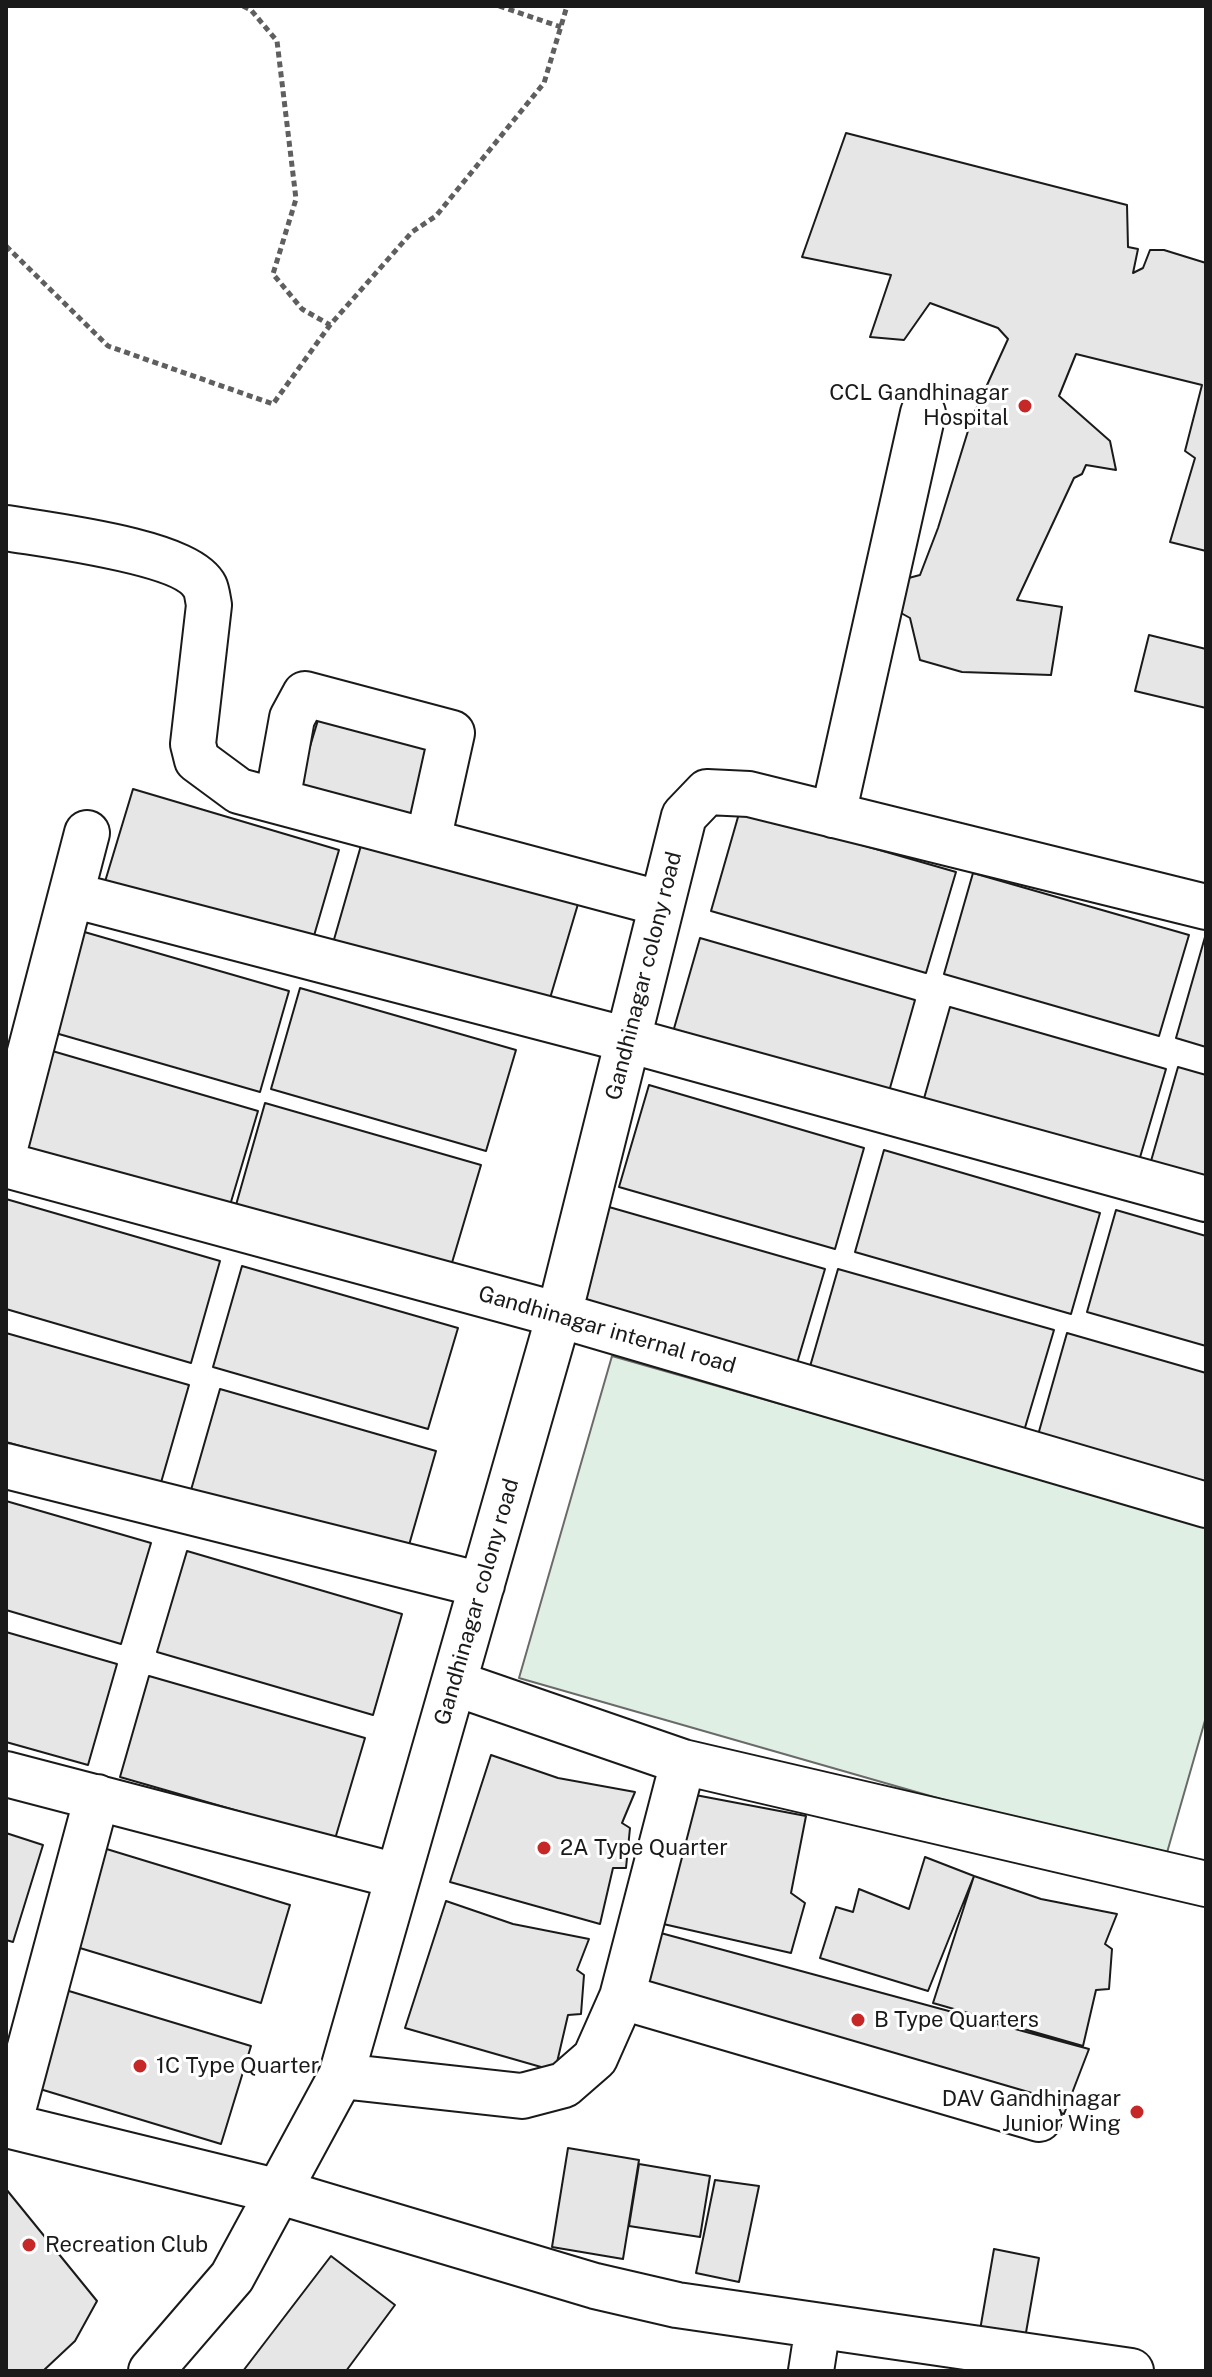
<!DOCTYPE html>
<html>
<head>
<meta charset="utf-8">
<style>
	body { margin:0 }
	#map { position:relative; width:1212px; height:2377px; overflow:hidden; background:#fff; font-family:"Public Sans",sans-serif }
	canvas { display:block }
	.frame { position:absolute; inset:0; border:8px solid #1a1a1a; pointer-events:none }
</style>
</head>
<body>
<div id="map">
<canvas width="1212" height="2377"></canvas>
<div class="frame"></div>
</div>
<script>
const c = document.querySelector('canvas').getContext('2d');
c.lineJoin = 'round';
function paint(path, color) { c.fillStyle = color; c.fill(path, 'evenodd'); }
function trace(path, color, width, dash) { c.strokeStyle = color; c.lineWidth = width; c.lineCap = dash ? 'butt' : 'round'; c.setLineDash(dash || []); c.stroke(path); }
function drawText(font, color, halo, rows, align = 'center') {
  c.font = font + ' "Public Sans",sans-serif'; c.lineWidth = 6; c.setLineDash([]); c.textBaseline = 'middle'; c.strokeStyle = halo; c.fillStyle = color; for (const [text, x, y, turn = 0] of rows) {
    c.save(); c.translate(x, y); c.rotate((+turn || 0) * Math.PI / 180); c.textAlign = isNaN(turn) ? turn : align; if (halo) c.strokeText(text, 0, 0); c.fillText(text, 0, 0); c.restore();
  }
}
const green = new Path2D(`
	M612,1356L1206,1525V1717L1164,1863L519,1678Z`);
const building = new Path2D(`
	M846,133L1127,205L1128,247L1138,249L1133,273L1143,268L1150,250H1164L1206,263V551L1170,542L1195,458L1185,451L1202,385L1076,354L1059,396L1110,441L1116,470L1086,465L1082,474L1074,478L1017,600L1062,607L1051,675L962,672L920,660L910,618L892,608L901,580L920,575L938,528L972,418L1008,339L998,328L930,303L904,340L870,337L891,275L802,257Z
	M1149,635L1206,649V708L1135,691Z
	M318,720L426,748L411,826L296,793Z
	M133,789L339,850L311,946L104,885Z
	M740,810L956,872L926,973L711,911Z
	M362,842L578,904L548,1005L333,943Z
	M973,873L1189,935L1159,1036L944,974Z
	M74,929L289,991L260,1092L45,1030Z
	M1205,937H1206V1047L1176,1038Z
	M700,938L915,1000L886,1102L671,1039Z
	M300,988L516,1050L486,1151L271,1089Z
	M950,1007L1166,1069L1136,1171L921,1109Z
	M42,1048L258,1111L228,1212L13,1150Z
	M1178,1067L1206,1075V1184L1149,1168Z
	M649,1085L864,1148L835,1249L619,1187Z
	M265,1103L481,1165L451,1266L236,1205Z
	M884,1150L1100,1213L1071,1314L855,1252Z
	M6,1199L220,1261L191,1363L6,1309Z
	M609,1207L825,1269L795,1370L580,1308Z
	M1116,1210L1206,1236V1346L1087,1312Z
	M242,1266L458,1328L428,1429L213,1367Z
	M838,1269L1054,1330L1024,1431L809,1370Z
	M6,1333L189,1385L160,1486L6,1442Z
	M1067,1333L1206,1373V1484L1038,1435Z
	M220,1389L436,1451L407,1552L191,1490Z
	M6,1501L151,1543L121,1644L6,1610Z
	M187,1551L402,1614L373,1715L157,1652Z
	M6,1632L117,1664L88,1765L6,1742Z
	M149,1676L365,1738L335,1839L120,1777Z
	M491,1755L558,1778L635,1792L622,1823L630,1828L626,1868H613L600,1924L450,1882Z
	M690,1794L806,1816L791,1893L805,1903L791,1953L650,1921Z
	M6,1833L43,1845L13,1942L6,1940Z
	M100,1847L290,1905L261,2003L70,1945Z
	M925,1857L974,1876L928,1991L820,1958L836,1907L853,1912L859,1889L909,1909Z
	M974,1876L1041,1899L1117,1914L1105,1944L1112,1949L1109,1989L1096,1990L1083,2046L933,2003Z
	M446,1901L513,1924L589,1939L577,1970L584,1975L581,2014L568,2015L555,2071L405,2028Z
	M657,1932L1089,2049L1064,2114L633,1991Z
	M59,1988L251,2046L221,2144L30,2086Z
	M568,2148L639,2160L623,2259L552,2247Z
	M639,2164L710,2176L700,2237L629,2226Z
	M715,2180L759,2186L739,2282L696,2273Z
	M6,2189L97,2301L75,2341L43,2371H6Z
	M994,2249L1039,2258L1024,2344L979,2336Z
	M331,2256L395,2305L346,2371H243Z`);
const path = new Path2D(`
	M243,6L251,10L277,41L296,199L273,274L302,309L330,325
	M499,6L561,27
	M6,246L108,346L273,404L330,325L412,232L436,216L544,83L567,6`);
const minor = new Path2D(`
	M6,528C46,535 187,551 205,587C207,591 208,600 209,605L193,744L197,760L239,791L659,903
	M277,801L292,718L305,694L452,733L428,841
	M833,815L923,413
	M72,895L628,1040L1206,1199
	M6,1144L87,833
	M6,1165L559,1315L1206,1505
	M6,1466L482,1585
	M454,1683L683,1762L1206,1884
	M683,1762L622,1997L1039,2119
	M6,1774L397,1876
	M341,2076L522,2096L564,2085L595,2058L622,1997
	M6,2125L280,2192L595,2286L677,2305L1131,2371
	M9,2125L97,1797
	M151,2371L232,2277L341,2076L559,1315L684,816L707,792L749,794L1206,907
	M811,2371L818,2326`);
const markers = [
	[1025,406,8,"#c62828"],
	[544,1848,8,"#c62828"],
	[858,2020,8,"#c62828"],
	[140,2066,8,"#c62828"],
	[1137,2112,8,"#c62828"],
	[29,2245,8,"#c62828"]
];
const poiNames = [
	["CCL Gandhinagar",1009,393,"right"],
	["Hospital",1009,418,"right"],
	["2A Type Quarter",560,1848],
	["B Type Quarters",874,2020],
	["1C Type Quarter",156,2066],
	["DAV Gandhinagar",1121,2099,"right"],
	["Junior Wing",1121,2124,"right"],
	["Recreation Club",45,2245]
];
const streetNames = [
	["Gandhinagar colony road",644,976,-76],
	["Gandhinagar internal road",607,1330,16],
	["Gandhinagar colony road",477,1602,-74]
];
paint(green, '#e0efe3');
trace(green, '#6a6a6a', 2);
paint(building, '#e6e6e6');
trace(building, '#1a1a1a', 2);
trace(minor, '#1a1a1a', 48);
trace(path, '#5f5f5f', 5, [6, 4]);
trace(minor, '#fff', 44);
for (const [x, y, r, color] of markers) { const dot = new Path2D(); dot.arc(x, y, r, 0, 2 * Math.PI); c.fillStyle = color; c.fill(dot); trace(dot, '#fff', 3); }
drawText('22px', '#1a1a1a', '#fff', poiNames, 'left');
drawText('22px', '#1a1a1a', '#fff', streetNames);
</script>
</body>
</html>
